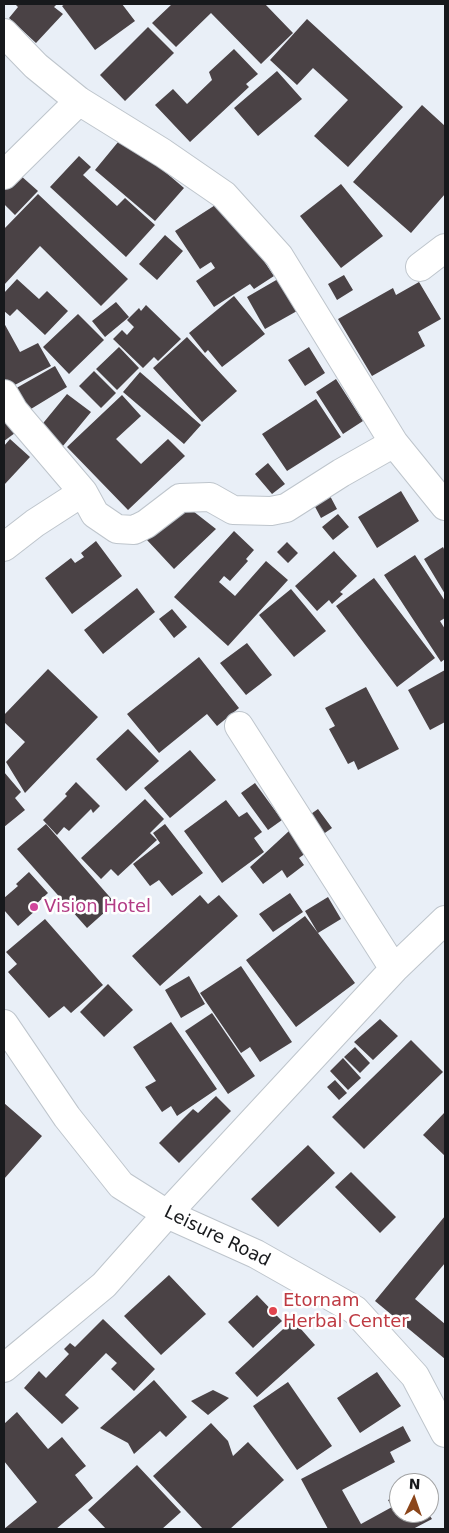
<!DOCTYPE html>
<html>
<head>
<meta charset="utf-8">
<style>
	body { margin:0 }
	#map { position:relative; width:449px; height:1533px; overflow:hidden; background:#e9eff7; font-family:"DejaVu Sans",sans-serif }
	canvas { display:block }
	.frame { position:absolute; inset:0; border:5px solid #17191c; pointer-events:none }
	.north { position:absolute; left:389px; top:1473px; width:50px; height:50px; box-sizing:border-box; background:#fff; border:1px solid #a2a3a4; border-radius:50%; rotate:3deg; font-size:14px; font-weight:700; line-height:20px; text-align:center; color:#17191c }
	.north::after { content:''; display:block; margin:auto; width:18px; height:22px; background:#8b461b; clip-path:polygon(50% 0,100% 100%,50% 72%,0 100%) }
</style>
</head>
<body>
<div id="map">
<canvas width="449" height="1533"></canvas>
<div class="frame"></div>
<div class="north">N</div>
</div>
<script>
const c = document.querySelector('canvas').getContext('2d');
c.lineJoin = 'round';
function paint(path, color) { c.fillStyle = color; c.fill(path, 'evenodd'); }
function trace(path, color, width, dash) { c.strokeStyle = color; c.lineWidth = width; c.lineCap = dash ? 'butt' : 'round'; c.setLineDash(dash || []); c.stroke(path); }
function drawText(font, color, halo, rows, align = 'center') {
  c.font = font + ' "DejaVu Sans",sans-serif'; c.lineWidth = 5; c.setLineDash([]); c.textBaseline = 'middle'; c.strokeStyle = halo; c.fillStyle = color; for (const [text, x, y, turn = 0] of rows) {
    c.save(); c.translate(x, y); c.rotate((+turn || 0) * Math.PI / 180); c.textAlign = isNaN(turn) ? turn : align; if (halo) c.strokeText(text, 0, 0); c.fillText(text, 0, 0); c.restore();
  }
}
const building = new Path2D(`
	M15,4H57L54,7L63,14L36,43L9,18L18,7Z
	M65,4H122L135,21L95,50L62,6Z
	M172,4H265L293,33L261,64L211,13L176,47L152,23Z
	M307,19L403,107L348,167L314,136L348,100L313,68L297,85L270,60Z
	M148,27L174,53L125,101L100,75Z
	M234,49L258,74L246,84L249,87L190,142L155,105L173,89L187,104L212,80L209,72Z
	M277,71L302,99L258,136L234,108Z
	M422,105L445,126V194L411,233L353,182Z
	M123,136L184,188L155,221L95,170Z
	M79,156L91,167L83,175L117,206L125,198L155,225L126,257L50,187Z
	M20,175L38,191L15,215L4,204V191Z
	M341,184L383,236L341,268L300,216Z
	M38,194L128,279L101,306L40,246L4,285V229Z
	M223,200L274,276L254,289L250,284L214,307L196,281L215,268L211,262L200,269L175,231Z
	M165,235L183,251L157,280L139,264Z
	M344,275L353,290L337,300L328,284Z
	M17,279L39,299L47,291L68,311L45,335L17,309L10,316L4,311V293Z
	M278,279L297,311L265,329L247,297Z
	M419,282L441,319L418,332L425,346L372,376L338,319L393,288L396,295Z
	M234,296L265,334L222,367L208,350L205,353L189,333Z
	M116,302L129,317L105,337L92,321Z
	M146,305L181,339L158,361L154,357L143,368L113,339L122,330L127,335L134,327L127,320L139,308L141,311Z
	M78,314L104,340L69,374L43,347Z
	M4,323L20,352L38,343L51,366L9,388L4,379Z
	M187,337L237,391L202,422L153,368Z
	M119,347L139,368L117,390L96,369Z
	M309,347L325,373L305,386L288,360Z
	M55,366L67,387L26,412L13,390Z
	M94,371L116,393L101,408L79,386Z
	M140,372L201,425L184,444L123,392Z
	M336,379L363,421L343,434L316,392Z
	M67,394L91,412L58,452L35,433Z
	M122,395L141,416L116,439L141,464L168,439L185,456L128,510L67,447Z
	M316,399L341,437L287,471L262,434Z
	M4,417L15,433L4,441Z
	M10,439L30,457L4,485V446Z
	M268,463L285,484L272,494L255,474Z
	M401,491L419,521L377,548L358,517Z
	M329,494L337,509L321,518L313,503Z
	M184,504L216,529L174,569L147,540Z
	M338,514L349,527L333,540L322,527Z
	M234,531L254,550L246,559L248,561L230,581L224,576L219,582L235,596L266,561L288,580L228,646L174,597Z
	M96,541L122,576L72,614L45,578L71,558L75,563L84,557L81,553Z
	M287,542L298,553L288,563L277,552Z
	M443,547L445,551V594L424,559Z
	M334,551L357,576L340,592L343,594L332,604L329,600L317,611L295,586Z
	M415,555L445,601V618L440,621L445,629V659L441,662L384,575Z
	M374,578L435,658L397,687L336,606Z
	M137,588L155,612L103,654L84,630Z
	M291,589L326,631L294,657L259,615Z
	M172,609L187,627L174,638L159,619Z
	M247,643L272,675L246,695L220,663Z
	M199,657L239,708L217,726L207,714L159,753L127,714Z
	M48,669L98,717L25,793L6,762L25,742L4,722V715Z
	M445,670V722L430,730L408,690Z
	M366,687L399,749L358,770L354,761L348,764L329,729L335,726L325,708Z
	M128,729L159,761L126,791L96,759Z
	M190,750L216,780L170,818L144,788Z
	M4,772L21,792L15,798L25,810L4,827Z
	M76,782L100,806L93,813L91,809L69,831L64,827L57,835L43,820L67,796L65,794Z
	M255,783L282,820L268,830L241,793Z
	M145,799L164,819L150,833L157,840L118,876L111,869L101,879L81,858Z
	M226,800L239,817L247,812L262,832L254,838L264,852L222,883L184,831Z
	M318,809L332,828L322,835L308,816Z
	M46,824L115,903L87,928L17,849Z
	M165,824L203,873L172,896L159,880L150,886L133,864L160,843L153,833Z
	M289,831L306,853L299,858L304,865L287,878L282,870L263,884L250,867Z
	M29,872L48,893L33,907L36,910L18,926L4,910V898L18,886L16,884Z
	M290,893L303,912L273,932L259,914Z
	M200,895L208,904L219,895L238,916L160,986L132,956Z
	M328,897L341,919L318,933L355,983L296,1027L246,960L305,916L318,933L305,911Z
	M45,919L103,985L71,1013L64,1006L49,1018L8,972L17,964L6,952Z
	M241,966L292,1042L260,1062L250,1047L241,1053L200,993Z
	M189,976L205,1004L181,1018L165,990Z
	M108,984L133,1010L104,1037L80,1012Z
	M212,1013L255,1076L228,1094L185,1031Z
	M380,1019L398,1036L373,1060L354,1042Z
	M171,1022L217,1089L177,1116L171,1106L162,1112L145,1087L156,1081L133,1047Z
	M411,1040L443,1072L364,1149L332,1117Z
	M355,1047L370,1063L360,1073L344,1057Z
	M343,1058L361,1078L348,1090L330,1071Z
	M335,1080L347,1093L339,1100L327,1087Z
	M216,1096L231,1111L179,1163L159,1143L193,1109L198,1113Z
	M4,1103L42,1136L4,1179Z
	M445,1112V1156L423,1135Z
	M308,1145L335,1173L278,1227L251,1199Z
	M351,1172L396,1217L380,1233L335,1187Z
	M445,1216V1263L415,1299L445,1324V1359L375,1301Z
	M169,1275L206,1314L161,1355L124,1316Z
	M257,1295L282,1321L253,1348L228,1322Z
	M103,1319L155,1369L134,1391L111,1369L117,1363L106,1353L65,1395L79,1408L62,1424L24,1388L39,1371L46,1378L69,1354L64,1349L70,1343L75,1347Z
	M293,1320L315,1345L257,1397L235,1373Z
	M377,1372L401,1406L360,1433L337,1398Z
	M154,1380L187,1417L166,1437L160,1431L134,1454L128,1443L100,1428Z
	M288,1382L332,1446L297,1470L253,1406Z
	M213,1390L229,1398L208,1415L191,1401Z
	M17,1412L48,1449L62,1437L86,1466L75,1475L93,1498L56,1529H4L37,1502L4,1461V1424Z
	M211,1423L228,1441L233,1456L248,1442L284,1480L230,1529H203L153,1476Z
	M403,1426L411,1441L390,1452L395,1462L342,1490L361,1524L392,1507L388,1500L399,1495V1513H428L432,1519L413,1529H328L301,1479Z
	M137,1465L181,1512L162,1529H106L88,1510Z`);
const minor = new Path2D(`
	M4,33L36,66L79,101L163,153L224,195L279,256L394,443L445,506
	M4,175L79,101
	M420,267L445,248
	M4,394L14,411L83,492
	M4,547L35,523L83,492L95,514L117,529L134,530L146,524L180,498L210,497L233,510L271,511L286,508L341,473L394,443
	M239,726L394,969
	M4,1024L67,1117L121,1185L167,1214L256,1254L355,1310L415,1376L445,1433
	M4,1368L104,1285L167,1214L394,969L445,920`);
const markers = [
	[34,907,5,"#d1479c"],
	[273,1311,5,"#e0444e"]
];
const hotelNames = [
	["Vision Hotel",44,907]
];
const streetNames = [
	["Leisure Road",217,1237,26]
];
const healthNames = [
	["Etornam",283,1301],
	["Herbal Center",283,1322]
];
paint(building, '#4a4245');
trace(minor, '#bec5cc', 30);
trace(minor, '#fff', 28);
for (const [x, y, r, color] of markers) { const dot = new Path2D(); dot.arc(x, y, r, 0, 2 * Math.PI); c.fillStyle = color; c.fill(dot); trace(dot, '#fff', 2); }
drawText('18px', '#b23c85', '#fff', hotelNames, 'left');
drawText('18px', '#17191c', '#fff', streetNames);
drawText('18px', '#be3a42', '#fff', healthNames, 'left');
</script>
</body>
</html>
